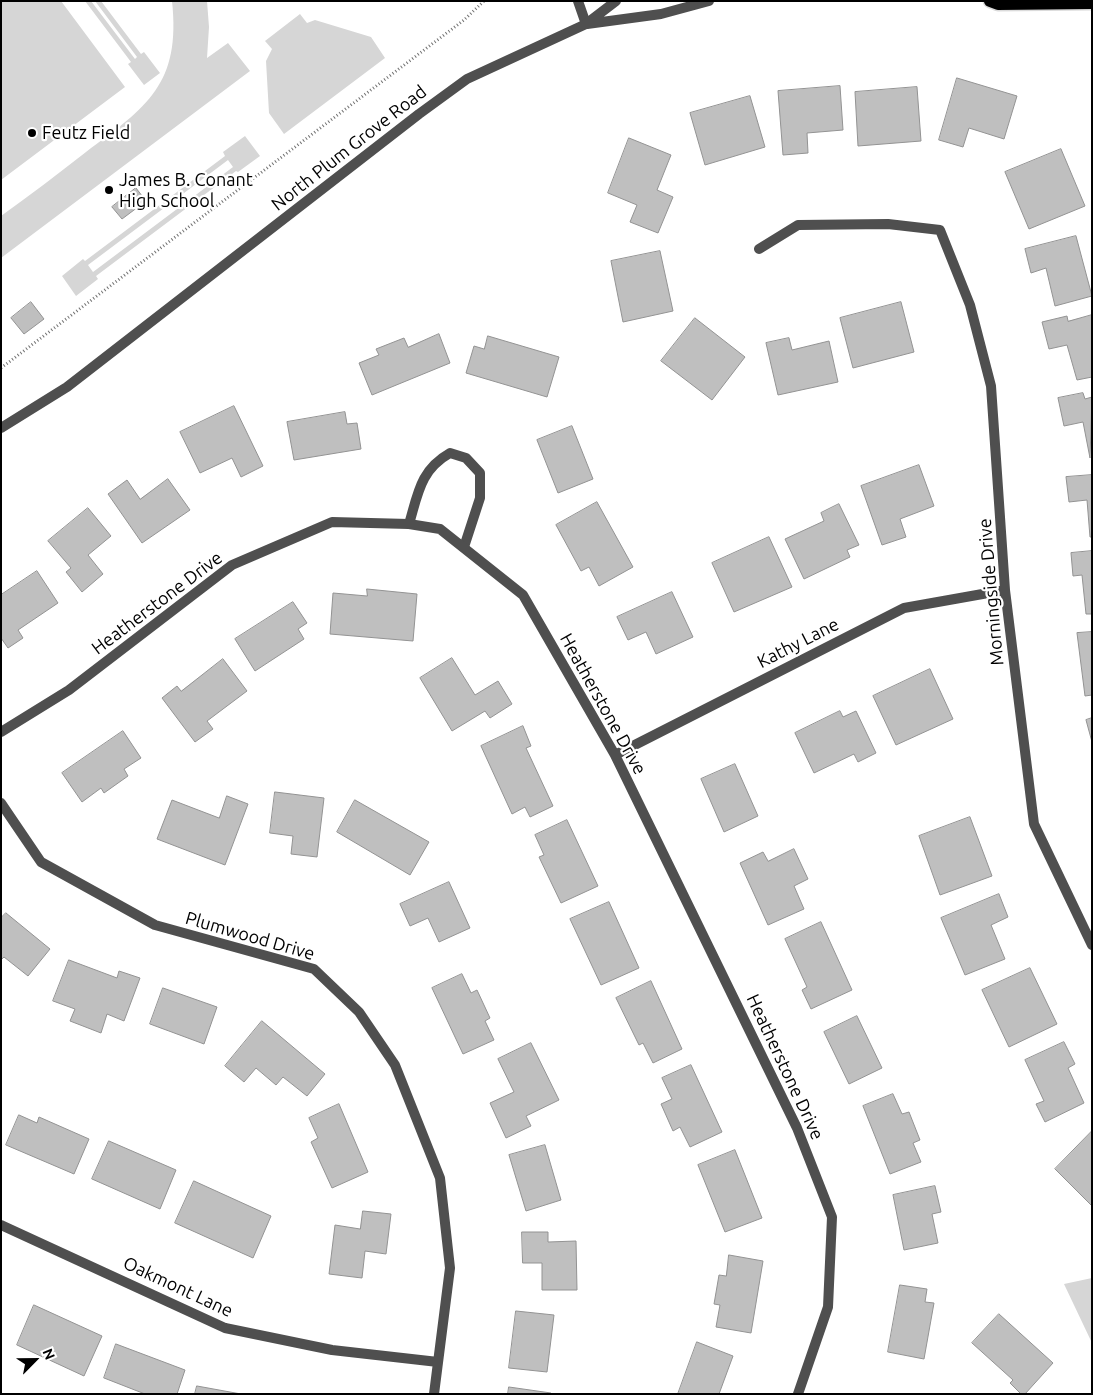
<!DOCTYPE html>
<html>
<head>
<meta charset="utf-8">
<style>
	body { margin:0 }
	#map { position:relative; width:1093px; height:1395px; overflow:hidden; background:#fff; font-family:Ubuntu,sans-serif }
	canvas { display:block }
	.frame { position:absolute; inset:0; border:2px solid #000; pointer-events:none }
	.north { position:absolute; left:10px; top:1335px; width:50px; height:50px; -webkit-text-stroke:4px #fff; paint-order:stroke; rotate:67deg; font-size:14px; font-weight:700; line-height:20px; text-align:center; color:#000 }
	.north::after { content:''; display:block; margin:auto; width:18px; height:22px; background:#000; clip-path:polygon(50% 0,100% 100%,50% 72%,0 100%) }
</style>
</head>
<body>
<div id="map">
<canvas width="1093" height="1395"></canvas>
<div class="frame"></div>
<div class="north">N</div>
</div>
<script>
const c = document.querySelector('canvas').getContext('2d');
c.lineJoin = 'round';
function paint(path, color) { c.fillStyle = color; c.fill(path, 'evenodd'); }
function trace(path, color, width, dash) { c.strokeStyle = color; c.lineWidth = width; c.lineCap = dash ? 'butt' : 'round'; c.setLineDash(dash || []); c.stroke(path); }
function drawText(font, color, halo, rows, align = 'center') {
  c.font = font + ' Ubuntu,sans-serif'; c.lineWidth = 4.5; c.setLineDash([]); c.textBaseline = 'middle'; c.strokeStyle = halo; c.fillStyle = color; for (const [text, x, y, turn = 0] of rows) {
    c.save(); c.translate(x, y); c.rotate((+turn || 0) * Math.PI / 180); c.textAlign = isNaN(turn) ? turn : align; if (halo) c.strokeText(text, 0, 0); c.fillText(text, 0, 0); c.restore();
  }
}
const green = new Path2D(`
	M1,1H61L125,87L1,180Z
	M85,1H91L135,59L137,57L95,1H101L141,54L144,52L160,73L144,85L128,64L131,62Z
	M172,1H207L209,27L207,58L228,43L250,71L1,258V216C30,195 58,174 86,152C147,107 181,84 172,1Z
	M300,14L307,23L315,20L371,37L385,58L284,134L269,113L266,61L272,49L265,41Z
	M245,136L260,156L238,172L236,171L96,276L98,279L76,296L62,276L83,259L85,261L225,156L223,152ZM228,160L233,167L93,272L88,265Z
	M1092,1278V1343L1064,1284Z`);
const building = new Path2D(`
	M957,78L1017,96L1004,139L969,128L963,147L939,140Z
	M840,86L843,130L807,133L808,153L783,155L778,91Z
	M917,87L921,141L858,146L855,92Z
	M750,96L765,147L705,165L690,113Z
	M629,138L671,155L657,190L673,197L658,233L630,222L637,205L608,193Z
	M1061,149L1085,206L1029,229L1005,172Z
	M136,188L146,201L122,219L112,207Z
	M1076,236L1092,296L1055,306L1046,268L1031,273L1025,249Z
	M660,251L673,311L623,322L611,261Z
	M31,302L44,319L24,334L11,318Z
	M901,302L914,352L853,368L840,318Z
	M1092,315V377L1077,380L1067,345L1049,349L1042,322L1067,316L1068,321Z
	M695,318L745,357L712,400L661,361Z
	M439,334L450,363L372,395L359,363L379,355L376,349L404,338L408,347Z
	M488,336L559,357L547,397L466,373L474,346L484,349Z
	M789,338L792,350L829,341L838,382L778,395L766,343Z
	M1083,393L1085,399L1092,397L1090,458L1083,422L1064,426L1058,398Z
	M234,406L263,466L241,477L232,458L200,473L180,432Z
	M345,412L347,424L357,423L361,449L294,460L287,422Z
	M572,426L593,479L558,493L537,440Z
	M919,465L934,506L900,519L906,537L882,545L861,486Z
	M1092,475V537H1090L1087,500L1069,502L1066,477Z
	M168,479L190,510L142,543L108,494L127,480L140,499Z
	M597,502L633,567L599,586L589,567L581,571L556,525Z
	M839,504L859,545L847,550L850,557L804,579L785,539L824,521L821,513Z
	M88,508L111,536L88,555L103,574L82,592L66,572L71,568L48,541Z
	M769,537L792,587L734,612L712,563Z
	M1092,551V614H1086L1082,575L1073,576L1071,553Z
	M37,571L58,603L18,630L23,638L8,648L1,638V595Z
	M367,589L417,594L413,641L330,634L333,593L367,596Z
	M672,592L693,637L656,654L646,632L628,640L617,617Z
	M293,602L307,623L298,629L304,639L255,671L235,639Z
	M1092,632V695L1085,696L1077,633Z
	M452,658L475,695L498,681L512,704L490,718L485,711L452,731L420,678Z
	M223,659L247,691L207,721L213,729L195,742L162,698L177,686L181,691Z
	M930,669L953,719L896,745L873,696Z
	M840,711L843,717L856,711L876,753L858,762L854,754L814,773L795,733Z
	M1092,718V742L1086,720Z
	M523,726L531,746L526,748L553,806L530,817L525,807L512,814L481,746Z
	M123,731L141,758L124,769L128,776L104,793L101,788L82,802L62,773Z
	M735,764L758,816L724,832L701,779Z
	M275,792L324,798L317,857L291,854L293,836L270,833Z
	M227,796L248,804L225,865L157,839L172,800L219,818Z
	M355,800L429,842L410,875L337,832Z
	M970,817L992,876L940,895L919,836Z
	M567,820L598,886L561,903L539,857L544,855L535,835Z
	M794,849L808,879L794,886L804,909L768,925L740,863L763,852L768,861Z
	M449,882L470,928L439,942L428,918L410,926L400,904Z
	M999,894L1008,917L991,925L1005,959L965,975L941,918Z
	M609,902L639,968L601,985L570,919Z
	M6,913L50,949L28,976L4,957L1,960V918Z
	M821,922L852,990L811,1009L802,990L807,987L785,939Z
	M69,960L117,978L119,971L140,978L124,1021L107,1014L101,1033L70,1021L75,1009L53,1001Z
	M1030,968L1057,1024L1009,1047L982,990Z
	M462,974L471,993L477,990L490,1018L485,1021L494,1040L463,1054L432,988Z
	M651,981L682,1049L653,1063L643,1043L639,1045L616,998Z
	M163,988L217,1007L204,1044L150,1024Z
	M857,1016L882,1068L849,1084L824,1032Z
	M262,1021L325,1074L307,1096L283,1077L276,1085L256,1068L244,1082L225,1066Z
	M1064,1042L1075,1064L1068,1068L1084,1103L1045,1122L1036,1104L1044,1101L1025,1060Z
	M531,1043L559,1100L526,1116L531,1126L506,1138L490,1103L514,1092L498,1059Z
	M691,1065L722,1132L690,1147L680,1127L673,1131L661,1104L672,1099L662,1078Z
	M893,1094L902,1114L909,1112L920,1140L913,1143L921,1162L890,1174L863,1106Z
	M339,1104L368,1172L332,1188L311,1142L318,1138L309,1118Z
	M19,1115L37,1123L39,1117L89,1139L74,1174L6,1145Z
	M1092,1131V1206L1055,1169Z
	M109,1141L176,1170L160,1209L92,1179Z
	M545,1145L561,1200L526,1211L509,1155Z
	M735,1150L762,1218L725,1232L698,1165Z
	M194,1181L271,1216L253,1258L175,1223Z
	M935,1186L941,1212L932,1214L938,1243L904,1250L893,1195Z
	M363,1211L391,1214L386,1254L365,1251L362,1278L329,1274L335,1225L360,1229Z
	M522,1232H548V1242L576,1241L577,1290H542V1263H523Z
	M729,1255L763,1261L751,1333L716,1327L720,1305L714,1304L719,1275L726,1276Z
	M900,1285L927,1289L925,1302L934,1303L924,1359L888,1352Z
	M34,1305L102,1336L84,1376L17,1345Z
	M516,1311L554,1315L547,1372L509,1368Z
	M999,1314L1053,1363L1025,1394H1021L1010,1383L1013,1380L972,1343Z
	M697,1342L733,1356L719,1394H678Z
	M116,1344L185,1370L177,1394H145L104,1378Z
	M197,1386L241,1394H195Z
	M509,1387L551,1393L550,1394H508Z`);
const path = new Path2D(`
	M1,368L464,20L484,1`);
const service = new Path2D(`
	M409,524C418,494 420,470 450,453L466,458L480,473V498L464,547`);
const minor = new Path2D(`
	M578,1L586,24
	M759,249L798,225L888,224L940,230L970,305L991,386L1005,590L1034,824L1092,945
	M1,732L69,690L232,565L332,522L409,524L440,529L523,595L615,755L797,1128L832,1217L828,1307L798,1394
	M615,755L904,608L1005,590
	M1,803L41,862L155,925L314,969L359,1012L395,1065L440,1178L450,1268L434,1394
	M1,1225L225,1328L332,1350L438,1362`);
const tertiary = new Path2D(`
	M587,24L661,14L709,1
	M1,428L67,387L419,114L467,79L586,24L616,1`);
const primary = new Path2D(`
	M990,1L998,4L1092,3`);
const markers = [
	[32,133,5,"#000"],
	[109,190,5,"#000"]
];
const poiNames = [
	["Feutz Field",42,133],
	["James B. Conant",119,180],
	["High School",119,201]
];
const streetNames = [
	["North Plum Grove Road",349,148,-38],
	["Morningside Drive",991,592,-95],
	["Heatherstone Drive",157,603,-37],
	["Kathy Lane",798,643,-27],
	["Heatherstone Drive",603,704,61],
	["Plumwood Drive",250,936,16],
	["Heatherstone Drive",785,1067,65],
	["Oakmont Lane",178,1287,25]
];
paint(green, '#d6d6d6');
paint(building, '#bfbfbf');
trace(building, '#939393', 1);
trace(primary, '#dbdbdb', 15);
trace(path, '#717171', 3, [1, 2.5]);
trace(service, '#4f4f4f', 10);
trace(minor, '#4f4f4f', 10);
trace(tertiary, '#4f4f4f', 10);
trace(primary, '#000', 12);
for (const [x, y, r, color] of markers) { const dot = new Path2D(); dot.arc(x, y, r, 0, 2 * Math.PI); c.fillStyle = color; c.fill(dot); trace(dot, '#fff', 2); }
drawText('18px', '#000', '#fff', poiNames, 'left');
drawText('18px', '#000', '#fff', streetNames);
</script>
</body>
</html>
